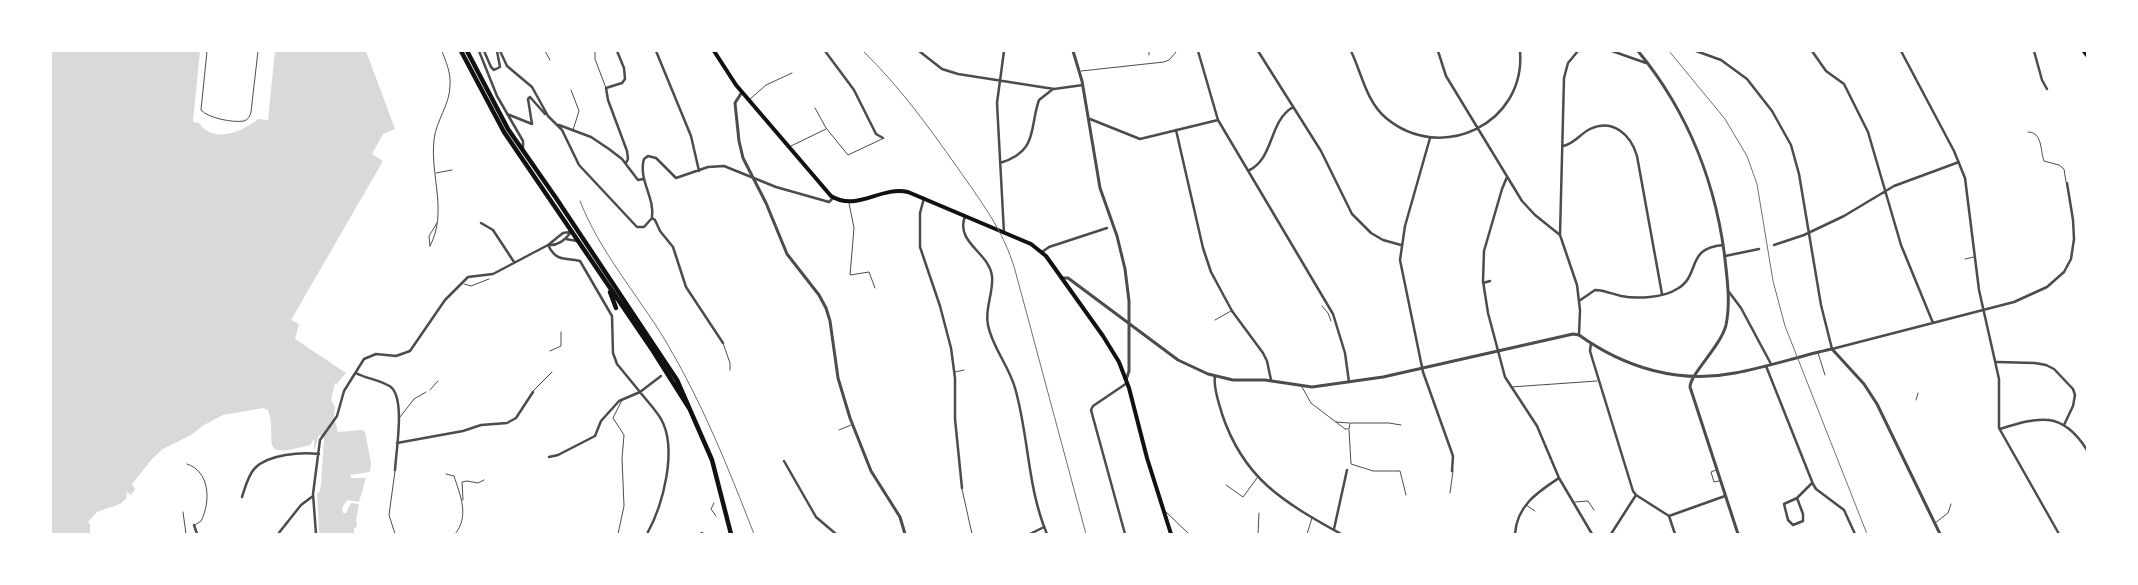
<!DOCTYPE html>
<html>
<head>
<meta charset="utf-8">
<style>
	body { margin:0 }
	#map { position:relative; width:2138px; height:585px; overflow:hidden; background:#fff; font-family:"DM Sans",sans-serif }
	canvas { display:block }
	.frame { position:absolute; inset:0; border:52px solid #fff; pointer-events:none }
</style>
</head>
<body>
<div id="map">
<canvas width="2138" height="585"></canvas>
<div class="frame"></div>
</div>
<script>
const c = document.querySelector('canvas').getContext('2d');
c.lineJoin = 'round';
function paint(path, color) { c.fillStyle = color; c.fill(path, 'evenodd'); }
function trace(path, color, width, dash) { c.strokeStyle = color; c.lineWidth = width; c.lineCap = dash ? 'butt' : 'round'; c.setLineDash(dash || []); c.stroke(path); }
const water = new Path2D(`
	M51,51H200L193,122L199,123C213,144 243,132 258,119L268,120L275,51H366L395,129L383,134L372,154L383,161L291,320L299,324L295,339L346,373L337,384L335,383L331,400L335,407L334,417L338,432L362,430L365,432L371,463L370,472L350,475L351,478H366L359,502L347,500L342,508L343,513H346L351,503L359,504L356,520L357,527L354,528V534H320L319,530L317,493H319L321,485L324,438L319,435L314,451V439L310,445C254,460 279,442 268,410L263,408L223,415L204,425L191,435L163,449L152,459L132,484L135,489L131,495L127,492L126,499L120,504L97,512L88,522L90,524V534H51Z`);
const service = new Path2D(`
	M207,51L201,110C208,118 233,123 244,121C248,120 250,116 251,112L258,51
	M545,51L550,60
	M595,51V59L606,88
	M1149,51V55
	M1081,71L1164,62L1169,60L1177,51
	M571,90L579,111L573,130
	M749,100L766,85L792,73
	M815,108L826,128L848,155L882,139
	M2028,132C2043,132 2040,151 2044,161L2059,165L2064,169L2066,182
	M791,146L826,129
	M436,173L452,170
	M849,203L854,228L850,275L869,272L875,288
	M430,246C448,212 430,176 434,140C436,120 450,105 450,85C451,73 446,62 442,51
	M430,246L429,236L437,223
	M1965,259L1974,257
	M464,284L471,286L489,279
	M1322,306L1328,313L1331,321
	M1215,320L1231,311
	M723,343L730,363V370
	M550,351L561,346V332
	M1818,353L1825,375
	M955,372L964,370
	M1302,387L1311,403L1345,429H1349L1350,423H1389L1401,425
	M1511,387L1597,381
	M430,390L438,381
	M533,391L552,372
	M1916,400L1918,393
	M400,417L414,399L426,392
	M1336,422L1349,423
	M839,430L851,425
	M1349,430L1351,464L1373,471H1400L1406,495
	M187,464C210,471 211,502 201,521L195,525
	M1716,470L1711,472L1714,482L1719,481
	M446,474L454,476C460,495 470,516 455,534
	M1226,485L1243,497L1257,478
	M962,489L972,534
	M1450,493L1453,471
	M463,500L462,482L467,481L478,483L484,480
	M1575,502L1588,501L1594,510
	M714,503L711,509L716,516
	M1526,505L1535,511
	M183,512L186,534
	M1166,512L1189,534
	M1935,523L1948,513L1951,504
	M395,534L389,515L395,471
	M618,534L624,506L622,458L624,435L613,418L622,400
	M1258,534L1259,513
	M1307,534L1312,518`);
const minor = new Path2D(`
	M479,51L497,96L523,141V149
	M484,51L491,67L494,70L500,67L497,51
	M500,51L507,66L532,87L548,116L562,130L579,165L637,227H644L652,218C655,197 638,180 644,159L648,156L656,158L676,178L708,167L724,166L776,187L829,202L833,198
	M617,51L624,68L625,79L622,83L606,88L608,100L627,151L628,159L626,163
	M656,51L691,136L699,171
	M825,51L854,90L876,134L883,138
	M919,51L942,69L958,74L1054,89L1083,85
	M1004,51L997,103L1004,233
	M1198,51L1218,120L1333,314L1345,353L1349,382
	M1258,51L1321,151L1352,214L1371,233L1383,240L1401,245
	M1351,51C1362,74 1366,101 1386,118C1441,164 1526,124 1520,51
	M1438,51L1446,76L1522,201L1535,215L1560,235
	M1578,51L1568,63L1564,78L1560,235L1577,285L1580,310L1579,335
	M1612,51L1646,63
	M1696,51L1721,60L1747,79L1772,111L1791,145L1799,174L1821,305L1832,349L2014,302L2047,287L2064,272L2071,259L2074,239L2073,220L2067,183
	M1812,51L1826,71L1844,84L1868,132L1901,245L1933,323
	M1901,51L1954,151L1965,178L1979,290L1999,379V428L2059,534
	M2034,51L2042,80L2047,89
	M507,114L532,124L528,99L530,97L545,114
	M1090,119L1140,139L1218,120
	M559,125L591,137L609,149L622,159L638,180L643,179
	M1176,130L1203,248L1211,272L1232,311L1263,353L1267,361L1271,380
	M1430,138L1405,226L1400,260L1423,372L1453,456L1452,471
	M1563,146C1574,144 1580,134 1590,129C1613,118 1631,135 1637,156L1662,294
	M1000,163C1039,151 1029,128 1039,100L1053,89
	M1248,171C1275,158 1268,122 1293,107
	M1507,177L1502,189L1484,251L1483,281L1488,313L1505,377L1537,426L1559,478L1592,534
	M924,198L920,213V247L940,306L951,348L955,378V419L962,488
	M965,216C955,243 989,252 992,276C994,292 984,310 988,325C992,347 1009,366 1015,388C1029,436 1027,487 1047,534
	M652,218L655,220L660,231L673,247L686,287L723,343
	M481,223L493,230L514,262
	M566,239L577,241
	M548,245C557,263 565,257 580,261L612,316L613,353L617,364L640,392L619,401L601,421L595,436L558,455L549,457
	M548,245C558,246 566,239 571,232
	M1774,245L1804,235L1844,216L1894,186L1959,162
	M1042,252L1049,247L1107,228
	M1725,256L1759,249
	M1483,283L1490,281
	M1729,292L1741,308L1771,364
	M1579,301L1595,290C1604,290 1612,294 1621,296C1637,299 1663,298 1677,289C1701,276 1685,248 1723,245
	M1591,343L1590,351L1593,361L1633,491L1636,495L1669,516L1675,534
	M1997,362L2035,363L2046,365L2054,369L2073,389L2075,395L2073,406L2064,425
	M1766,366L1813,484L1816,489L1844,510L1855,534
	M356,373C366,379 383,380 392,388C405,402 396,451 395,470
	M1215,376C1213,388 1219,403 1222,414C1244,480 1284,502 1341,534
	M2000,429C2039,417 2062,410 2087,450
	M397,443L463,431L481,425L507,423L516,418L533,392
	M784,461L816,517L836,534
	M242,497C245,488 248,475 255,468C269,454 301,452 319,454
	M1797,498L1803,514V521L1793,525L1788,520L1784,504L1797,498L1812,483
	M1669,516L1725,496
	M194,525L197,534
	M1334,529L1347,470
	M278,534L301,505L313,496
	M316,534L313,494L320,440L337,416L344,391L364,359L376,354L396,356L410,351L445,300L468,277L493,274L548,245L563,233L570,232
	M647,534C663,505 678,449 661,419C655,409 647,401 640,392L661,376
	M700,534L702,533
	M1030,534L1044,527
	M1125,534L1091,410L1093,406L1127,383
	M1515,534C1517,505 1538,492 1559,478
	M1611,534L1636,495`);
const tertiary = new Path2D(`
	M1073,51L1082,81L1100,188L1117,236L1125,269L1129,301V371L1126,380
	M1638,51C1689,113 1718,188 1726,268C1728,286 1730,306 1726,325C1721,346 1690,374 1690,387L1738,534
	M742,92L735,103L739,141L743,158L766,203L787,254L819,295L826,308L830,321L838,378L850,418L871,471L900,517L905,534
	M1061,278H1068L1178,360L1208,374L1233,380H1265L1312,387L1383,377L1573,334L1579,335C1625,368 1679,384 1735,373C1768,367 1799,356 1832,349L1864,384L1877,404L1940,534`);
const secondary = new Path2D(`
	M714,51L736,85L831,196C857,212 880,186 908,192L1031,244L1046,256L1103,336L1119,362L1129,388L1147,458L1171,534`);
const trunk = new Path2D(`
	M461,51L504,132L653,351L689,408
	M467,51L508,129L556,198L677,380L712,460L731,534
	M2084,51L2087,55
	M610,292L616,308`);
const tram = new Path2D(`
	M863,51C900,87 928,126 957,167C980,200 1004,231 1015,270L1086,534`);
const rail = new Path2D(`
	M1669,51L1725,119L1747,156L1757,184L1773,281L1785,326L1867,534
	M580,201C600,252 637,294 665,340C702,402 728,467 754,534`);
paint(water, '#d9d9d9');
trace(service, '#4c4c4c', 1);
trace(minor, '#4c4c4c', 2.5);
trace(tertiary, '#4c4c4c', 3);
trace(secondary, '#111', 4);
trace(trunk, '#111', 4.5);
trace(tram, '#707070', 1);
trace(rail, '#707070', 1);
</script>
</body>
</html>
